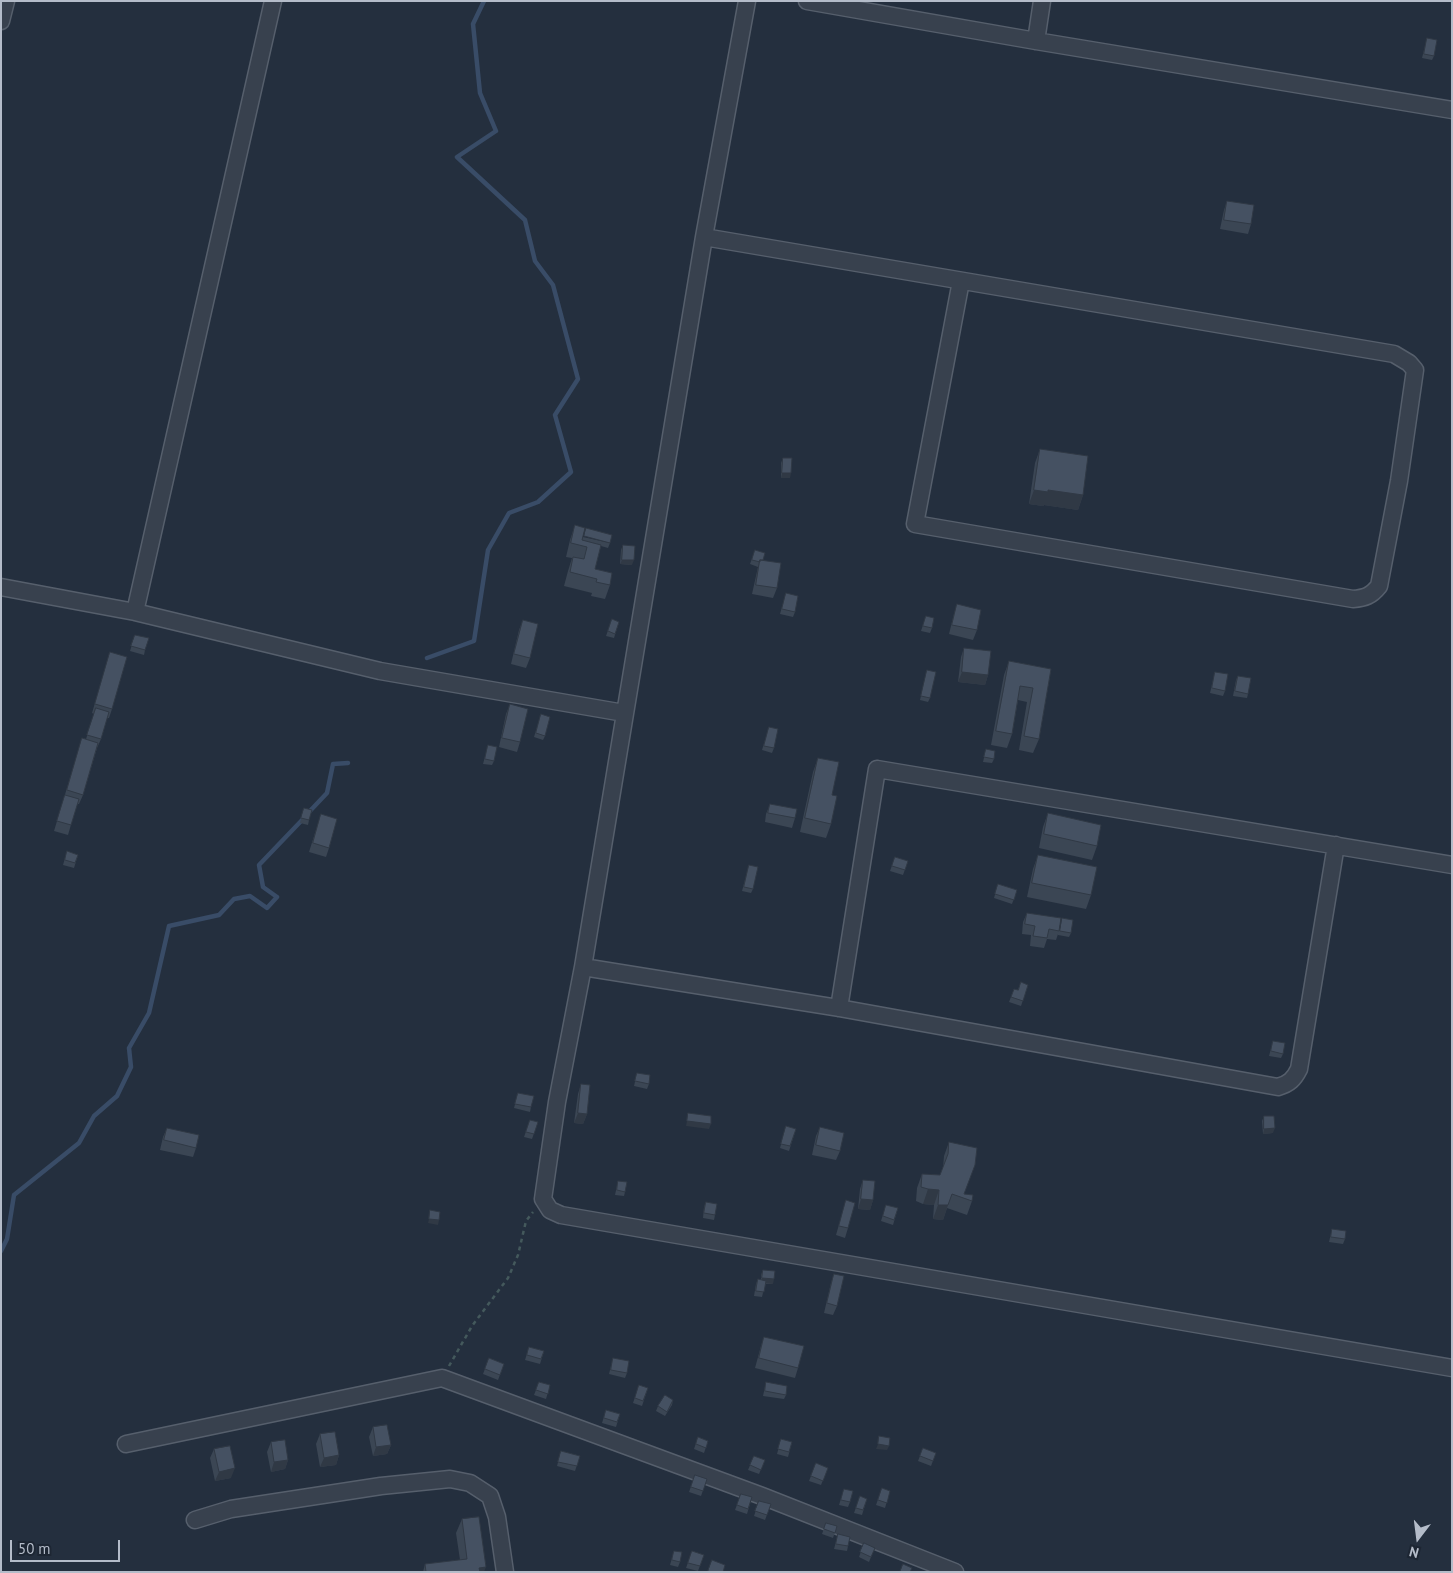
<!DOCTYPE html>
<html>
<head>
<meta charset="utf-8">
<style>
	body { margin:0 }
	#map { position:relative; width:1453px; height:1573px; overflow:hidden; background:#242f3e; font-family:"PT Sans",sans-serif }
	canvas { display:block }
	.frame { position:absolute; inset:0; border:2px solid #b4bcc9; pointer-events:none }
	.north { position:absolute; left:1393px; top:1513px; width:50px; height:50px; -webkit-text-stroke:4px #1d2633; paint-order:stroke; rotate:195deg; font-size:14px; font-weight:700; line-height:20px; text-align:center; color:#b4bcc9 }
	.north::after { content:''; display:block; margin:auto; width:18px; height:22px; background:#b4bcc9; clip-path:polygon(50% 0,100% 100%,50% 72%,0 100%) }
	.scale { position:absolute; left:10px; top:1540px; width:110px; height:22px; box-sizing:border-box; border:2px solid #b4bcc9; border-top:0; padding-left:6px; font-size:15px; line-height:18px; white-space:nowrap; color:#b4bcc9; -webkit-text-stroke:4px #1d2633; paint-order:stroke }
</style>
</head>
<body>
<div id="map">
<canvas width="1453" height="1573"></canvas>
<div class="frame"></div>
<div class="north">N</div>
<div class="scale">50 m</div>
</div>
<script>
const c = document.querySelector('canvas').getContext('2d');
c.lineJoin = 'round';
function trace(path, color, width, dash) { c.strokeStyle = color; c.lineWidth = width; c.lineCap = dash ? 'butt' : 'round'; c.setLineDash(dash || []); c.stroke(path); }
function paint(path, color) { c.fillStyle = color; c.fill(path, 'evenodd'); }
const stream = new Path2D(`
	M427,658L474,641L488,550L509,513L538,502L571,472L555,415L578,379L553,285L535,261L525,220L457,157L496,131L480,93L473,24L484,1
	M309,812L327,793L333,764L348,763
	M1,1251L7,1239L14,1195L79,1143L94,1116L117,1096L131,1067L129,1048L149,1013L169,926L219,915L234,899L250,896L267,908L277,897L263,887L259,865L304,818`);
const path = new Path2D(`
	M449,1366L472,1326L508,1278L518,1255L526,1221L533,1212`);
const minor = new Path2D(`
	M807,1L1036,41L1452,110
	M1,21L6,1
	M1036,41L1042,1
	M704,237L1394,354L1409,363L1415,370L1399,481L1379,586C1371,596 1365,598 1353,599L915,524L961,281
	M1,587L135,612L380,671L624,713
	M135,612L273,1
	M1336,845L1299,1069C1294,1079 1289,1084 1278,1087L839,1008L583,967L557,1102L543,1199L550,1210L561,1215L1452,1368
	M583,967L704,237L747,1
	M839,1008L877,769L1452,865
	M126,1444L442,1378L762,1496L955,1572
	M195,1520L231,1509L381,1486L450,1479L470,1483L490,1496L497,1517L505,1572`);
const wall = new Path2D(`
	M1427,38L1434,56L1432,60L1422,58Z
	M1227,201L1251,224L1248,234L1220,229L1224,210Z
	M1040,449L1083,495L1078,510L1044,505L1043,506L1029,504L1035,463Z
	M783,458L790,478H781V463Z
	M575,525L583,537L610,543L608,548L601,546L595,569L610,585L605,599L591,596L592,593L564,586L568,571L572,558L566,557L570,540Z
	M623,545L632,565L620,564L621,550Z
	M755,550L763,560L777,588L773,598L752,594L758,567L750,564Z
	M786,593L795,612L793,617L780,614Z
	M957,604L977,630L973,640L949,634L954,614Z
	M926,616L932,628L930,633L921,631Z
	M612,619L619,622L614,638L606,636Z
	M523,620L530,658L526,668L511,664L519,630Z
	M135,635L145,650L144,655L130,651Z
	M964,648L988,675L985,685L958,682L961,657Z
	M110,652L112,709L109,718H107L101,739L97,748L83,795L79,804H77L68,835L54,831L79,748L82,738L86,739L94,714L92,713Z
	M1009,661L1051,669L1039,739L1033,753L1019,750L1027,702L1018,700L1012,734L1007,748L991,745L1004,675Z
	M927,670L930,698L928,702L920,700Z
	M1215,672L1225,691L1223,696L1210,693Z
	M1238,676L1248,694L1247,698L1233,696L1236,680Z
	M510,704L520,742L517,752L499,747L506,714Z
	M541,714L545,736L543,740L534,737Z
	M769,727L774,748L772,753L762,750Z
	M488,745L494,761L492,765L483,764Z
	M986,749L994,759L992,763L983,762Z
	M818,758L832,795L831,824L826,838L800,832L813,772Z
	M770,804L795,818L792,828L765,822L766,814Z
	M304,808L309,820L308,825L300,823Z
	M1048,813L1097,846L1092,860L1039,848L1043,827Z
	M321,814L329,848L326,857L309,852Z
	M67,851L78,855L74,868L63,865Z
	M1038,855L1091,895L1086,909L1027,897L1033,869Z
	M895,857L908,861L903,875L890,871Z
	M749,865L753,889L751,893L742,891Z
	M998,884L1017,890L1012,904L994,898Z
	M1027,913L1071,933L1069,937L1058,935V934L1056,940L1047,939L1044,948L1030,946L1031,935L1022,934L1023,922Z
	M1028,985L1021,1006L1009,1002L1014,989L1018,990Z
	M1273,1041L1283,1054L1281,1058L1269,1056Z
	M637,1073L649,1084L647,1089L634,1086Z
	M581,1084L587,1114L583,1124L574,1123L578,1094Z
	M518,1093L531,1107L530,1112L514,1108Z
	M1264,1116L1273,1133L1263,1134L1262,1121Z
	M530,1120L538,1122L532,1139L524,1137Z
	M786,1126L796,1129L789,1151L780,1148Z
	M820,1127L840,1151L836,1160L812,1155L816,1136Z
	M167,1128L196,1148L193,1157L160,1150L163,1137Z
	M949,1142L965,1194L972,1201L967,1215L947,1208L943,1220L933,1219L934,1205L923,1204L916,1201L917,1188L922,1174L940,1175L943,1168L944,1156Z
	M863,1180L873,1200L870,1210L858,1209L860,1189Z
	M618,1181L625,1192L624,1196L615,1195Z
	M846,1200L848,1228L845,1238L836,1235Z
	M706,1202L715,1215L714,1220L703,1218L704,1207Z
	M886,1205L898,1208L893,1225L881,1221Z
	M1332,1229L1345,1239L1343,1244L1329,1242Z
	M763,1270L773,1284H765L762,1297L754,1296L756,1284L758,1279L761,1280V1275Z
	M834,1274L837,1306L833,1315L824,1313L831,1283Z
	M764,1337L798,1368L795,1378L755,1368L761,1346Z
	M529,1347L544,1351L540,1364L525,1360Z
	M489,1358L504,1364L498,1380L483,1374Z
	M613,1358L627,1373L625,1378L609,1374Z
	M539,1382L550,1385L546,1399L534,1395Z
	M766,1382L786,1395L784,1399L763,1396Z
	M639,1385L648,1388L642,1406L633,1403Z
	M673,1400L672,1405L665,1416L656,1411L658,1406Z
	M606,1410L620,1414L616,1427L602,1423Z
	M373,1427L391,1445L387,1454L373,1456L369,1437Z
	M320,1434L339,1455L336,1465L320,1467L316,1444Z
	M698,1437L708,1441L704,1453L694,1449Z
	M781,1439L792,1442L788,1457L777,1454Z
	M271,1442L288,1460L285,1469L271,1472L267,1452Z
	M923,1448L936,1453L931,1466L918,1461Z
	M214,1449L231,1478L215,1481L210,1458Z
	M561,1451L580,1456L575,1471L557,1466Z
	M754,1456L765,1460L759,1474L748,1470Z
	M816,1463L828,1468L821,1485L809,1481Z
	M695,1475L707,1479L701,1496L689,1492Z
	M882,1488L890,1491L885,1508L876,1505Z
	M844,1489L850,1502L848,1507L839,1505Z
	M741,1494L752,1497L747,1514L735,1510Z
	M860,1496L867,1499L862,1515L854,1513Z
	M759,1501L771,1504L765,1520L754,1516Z
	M462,1519L484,1572H423L425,1564L460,1560L456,1533Z
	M826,1523L837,1526L833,1538L822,1534Z
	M838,1534L848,1546L847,1551L834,1549Z
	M864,1543L873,1552L869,1562L859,1557Z
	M674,1551L680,1562L678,1567L670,1565Z
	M692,1551L704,1555L698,1571L686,1568Z`);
const shadedWall = new Path2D(`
	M782,473H791L790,478H781Z
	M1034,490H1048L1083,495L1078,510L1044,505L1043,506L1029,504Z
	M622,560H634L632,565L620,564Z
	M962,672L988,675L985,685L958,682Z
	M578,1113L587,1114L583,1124L574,1123Z
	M687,1121L711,1124L709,1129L686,1126Z
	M1275,1128L1273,1133L1263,1134L1264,1129Z
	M928,1189L939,1190L934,1205L923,1204Z
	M861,1199L873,1200L870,1210L858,1209Z
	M938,1205H948L943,1220L933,1219Z
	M429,1219L439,1220L438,1225L428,1223Z
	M762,1278L774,1279L773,1284L761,1283Z
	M878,1444L889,1446L887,1450L876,1449Z
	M391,1445L387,1454L373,1456L376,1447Z
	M339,1455L336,1465L320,1467L324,1458Z
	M288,1460L285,1469L271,1472L274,1462Z
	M235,1468L231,1478L215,1481L219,1472Z
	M486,1567L484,1572H478L479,1568Z`);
const building = new Path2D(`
	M1427,38L1437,40L1434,56L1424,54Z
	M1227,201L1254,205L1251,224L1224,220Z
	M1040,449L1088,456L1083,495L1048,490V492L1034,490Z
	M783,458H792L791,473H782Z
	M575,525L585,528L582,540L601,545L595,569L612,573L610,585L596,582L597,579L570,572L573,557L584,559L587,547L571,543Z
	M586,528L612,535L610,543L584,536Z
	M623,545L635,546L634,560H622Z
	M755,550L765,553L763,560H760V562L752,560Z
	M760,560L781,563L777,588L756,585Z
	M786,593L798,596L795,612L782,609Z
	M957,604L981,610L977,630L952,625Z
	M926,616L934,618L932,628L923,626Z
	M612,619L619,622L615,634L608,631Z
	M523,620L538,624L530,658L514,654Z
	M135,635L149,638L145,650L131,646Z
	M964,648L991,651L988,675L962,672Z
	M110,652L127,657L112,709L95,704Z
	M1009,661L1051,669L1039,739L1024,736L1033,688L1020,686L1012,734L996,731Z
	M927,670L936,672L930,698L921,696Z
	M1215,672L1228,674L1225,691L1212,688Z
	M1238,676L1251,678L1248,694L1235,691Z
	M510,704L528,709L520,742L502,738Z
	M96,708L109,712L101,739L87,735Z
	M541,714L550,717L545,736L536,733Z
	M769,727L778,729L774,748L764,746Z
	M82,738L98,743L83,795L67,790Z
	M488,745L497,747L494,761L485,759Z
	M986,749L995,751L994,759L984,757Z
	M818,758L839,762L832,795L837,796L831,824L805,818Z
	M65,795L79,799L71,825L57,821Z
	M770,804L797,809L795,818L768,813Z
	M304,808L312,810L309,820L301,818Z
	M1048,813L1101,825L1097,846L1044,834Z
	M321,814L337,819L329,848L313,843Z
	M67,851L78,855L75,863L65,860Z
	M1038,855L1097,867L1091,895L1032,883Z
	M895,857L908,861L905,870L892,866Z
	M749,865L758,867L753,889L744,887Z
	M998,884L1017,890L1014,900L995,894Z
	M1027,913L1061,918L1059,931L1049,929L1047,938L1033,936L1035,926L1025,924Z
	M1062,918L1073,920L1071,933L1060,931Z
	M1021,982L1028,985L1023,1001L1011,997L1014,989L1018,990Z
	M1273,1041L1285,1043L1283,1054L1271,1051Z
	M637,1073L650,1075L649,1084L635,1081Z
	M581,1084L590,1085L587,1114L578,1113Z
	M518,1093L534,1096L531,1107L515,1104Z
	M688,1113L711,1116V1124L687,1121Z
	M1264,1116H1274L1275,1128L1264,1129Z
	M530,1120L538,1122L534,1134L526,1132Z
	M786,1126L796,1129L790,1146L781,1144Z
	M820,1127L844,1133L840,1151L816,1145Z
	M167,1128L199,1135L196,1148L164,1140Z
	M949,1142L977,1148L975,1165L964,1194L973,1195L972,1201L952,1194L948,1205H938L939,1190L928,1189L921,1187L922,1174L940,1175L948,1154Z
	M863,1180L875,1181L873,1200L861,1199Z
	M618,1181L627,1182L625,1192L617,1190Z
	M846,1200L855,1203L848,1228L839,1226Z
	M706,1202L717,1204L715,1215L704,1213Z
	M886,1205L898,1208L894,1220L883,1216Z
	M430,1210L440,1212L439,1220L429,1219Z
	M1332,1229L1346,1231L1345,1239L1331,1237Z
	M763,1270L775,1271L774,1279L762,1278Z
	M834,1274L844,1276L837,1306L827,1303Z
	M758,1279L766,1281L764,1292L756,1291Z
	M764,1337L804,1346L798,1368L759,1358Z
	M529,1347L544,1351L541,1359L527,1355Z
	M489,1358L504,1364L500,1375L485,1369Z
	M613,1358L629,1361L627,1373L611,1370Z
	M539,1382L550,1385L548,1394L536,1390Z
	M766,1382L787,1386L786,1395L765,1391Z
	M639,1385L648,1388L643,1401L635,1398Z
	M665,1395L673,1400L667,1412L658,1406Z
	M606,1410L620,1414L617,1422L604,1418Z
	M387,1425L391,1445L376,1447L373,1427Z
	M335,1432L339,1455L324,1458L320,1434Z
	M879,1436L890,1438L889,1446L878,1444Z
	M698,1437L708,1441L706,1448L696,1444Z
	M781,1439L792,1442L789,1452L778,1449Z
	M285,1440L288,1460L274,1462L271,1442Z
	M230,1446L235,1468L219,1472L214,1449Z
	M923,1448L936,1453L933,1461L920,1456Z
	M561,1451L580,1456L577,1466L558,1462Z
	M754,1456L765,1460L761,1470L750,1465Z
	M816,1463L828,1468L823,1481L811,1476Z
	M695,1475L707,1479L703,1491L691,1487Z
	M882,1488L890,1491L887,1503L878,1500Z
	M844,1489L853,1491L850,1502L841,1500Z
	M741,1494L752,1497L748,1509L737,1505Z
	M860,1496L867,1499L863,1510L856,1508Z
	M759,1501L771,1504L767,1515L755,1511Z
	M479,1517L486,1567L479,1568L480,1572H426L425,1564L467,1559L462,1519Z
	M826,1523L837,1526L835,1533L824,1529Z
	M838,1534L850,1537L848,1546L836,1544Z
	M864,1543L875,1548L871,1557L860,1552Z
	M674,1551L682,1552L680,1562L672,1560Z
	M692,1551L704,1555L700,1566L688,1563Z
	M712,1560L725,1565L723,1572H711L708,1571Z
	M903,1564L912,1568L910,1572H900Z`);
trace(stream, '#394c67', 4.5);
trace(minor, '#565f6c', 19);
trace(path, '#44595c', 2.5, [4, 4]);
trace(minor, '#38414e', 16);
paint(wall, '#3b4654');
paint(shadedWall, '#303945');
paint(building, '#455162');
trace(building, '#303945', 1);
</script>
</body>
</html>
